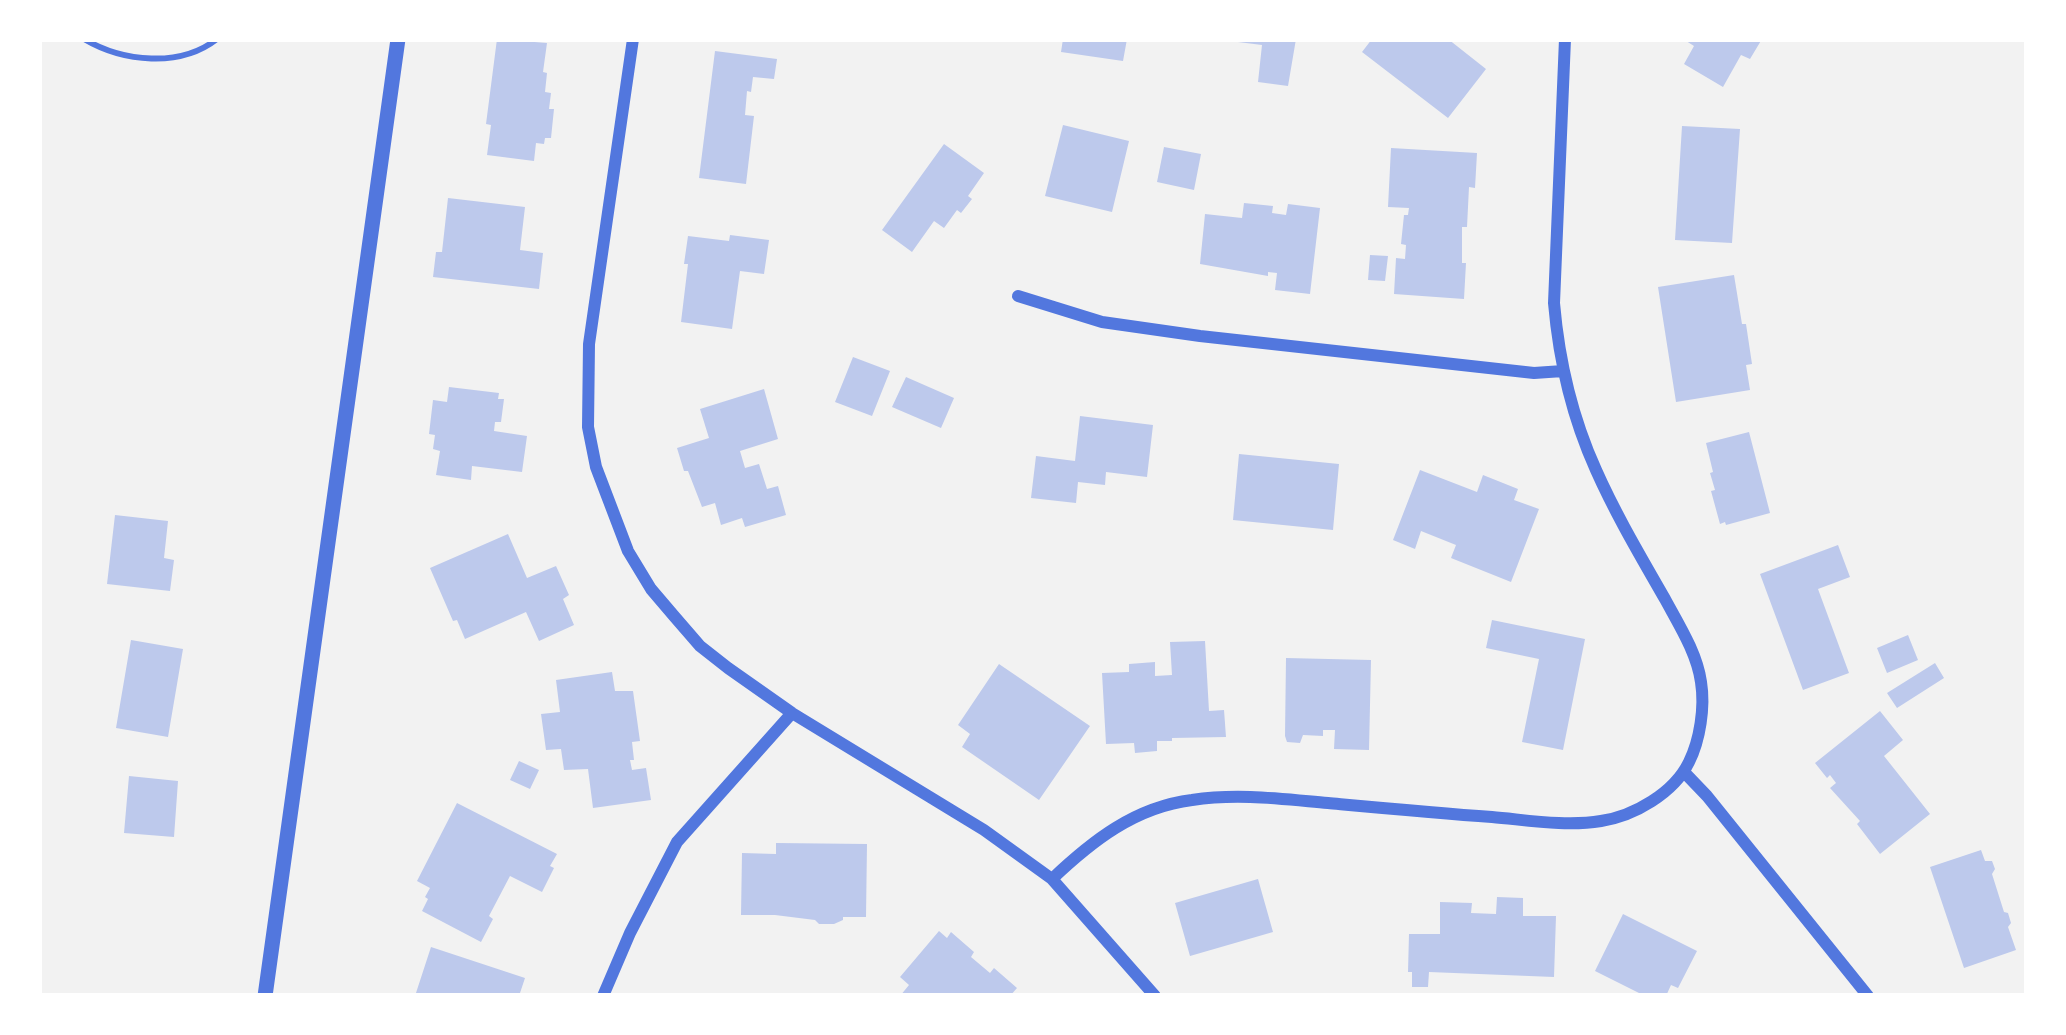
<!DOCTYPE html>
<html>
<head>
<meta charset="utf-8">
<style>
	body { margin:0 }
	#map { position:relative; width:2066px; height:1035px; overflow:hidden; background:#f2f2f2; font-family:Rubik,sans-serif }
	canvas { display:block }
	.frame { position:absolute; inset:0; border:42px solid #fff; pointer-events:none }
</style>
</head>
<body>
<div id="map">
<canvas width="2066" height="1035"></canvas>
<div class="frame"></div>
</div>
<script>
const c = document.querySelector('canvas').getContext('2d');
c.lineJoin = 'round';
function paint(path, color) { c.fillStyle = color; c.fill(path, 'evenodd'); }
function trace(path, color, width, dash) { c.strokeStyle = color; c.lineWidth = width; c.lineCap = dash ? 'butt' : 'round'; c.setLineDash(dash || []); c.stroke(path); }
const building = new Path2D(`
	M497,39L547,43L543,72L547,73L545,92L551,93L549,109H554L551,138H545L544,144L536,143L534,161L487,155L491,125L486,124Z
	M1063,39H1127L1123,61L1061,52Z
	M1239,39H1296L1288,86L1258,82L1262,45L1238,42Z
	M1372,39H1448L1486,69L1448,118L1362,52Z
	M1683,39H1762L1750,59L1741,55L1723,87L1684,64L1694,46Z
	M715,51L777,59L774,79L753,77L751,92L747,91L745,115L754,116L746,184L699,178Z
	M1063,125L1129,141L1112,212L1045,196Z
	M1682,126L1740,129L1732,243L1675,240Z
	M944,144L984,173L968,196L972,199L961,213L957,210L944,228L934,221L912,252L882,230Z
	M1164,147L1201,154L1194,190L1157,182Z
	M1391,148L1477,153L1475,188L1469,187L1467,227H1462V263H1466L1464,299L1394,294L1396,258L1405,259L1406,245L1401,244L1404,215H1408L1409,208L1388,207Z
	M448,198L525,207L520,250L543,253L539,289L433,277L436,252H442Z
	M1244,203L1273,206L1272,213L1286,215L1288,204L1320,208L1310,294L1275,290L1277,273L1268,272V276L1200,264L1205,214L1242,218Z
	M730,235L769,240L764,274L740,271L732,329L681,322L688,264H684L688,236L729,241Z
	M1370,255L1388,256L1385,281L1368,280Z
	M1734,275L1742,324H1746L1752,364L1746,365L1750,390L1676,402L1658,287Z
	M853,357L890,371L872,416L835,402Z
	M906,377L954,398L941,428L892,407Z
	M449,387L499,393L498,399H504L501,422H495L494,431L527,436L522,472L472,466L471,480L436,475L440,451L433,449L435,435L429,434L433,400L447,402Z
	M764,389L778,439L740,451L745,468L759,464L767,489L778,486L786,515L745,527L742,518L721,525L715,503L702,507L688,471H684L677,448L709,438L700,409Z
	M1080,416L1153,425L1147,477L1106,472L1105,485L1078,482L1076,503L1031,498L1036,456L1075,461Z
	M1749,432L1770,513L1726,525L1725,522L1720,524L1711,491L1715,490L1710,473L1713,472L1706,443Z
	M1239,454L1339,464L1333,530L1233,520Z
	M1420,470L1477,492L1483,475L1518,489L1514,500L1539,509L1511,582L1451,558L1456,545L1421,531L1415,549L1393,540Z
	M115,515L168,521L164,558L174,560L170,591L107,584Z
	M508,534L527,578L556,566L569,595L563,599L574,625L539,641L526,612L465,639L457,620L453,621L430,568Z
	M1838,545L1850,577L1818,589L1849,673L1803,690L1760,574Z
	M1492,620L1585,639L1563,750L1522,742L1539,659L1486,648Z
	M1908,635L1918,660L1887,673L1877,648Z
	M131,640L183,649L168,737L116,728Z
	M1205,641L1209,711L1224,710L1226,737L1172,738V741H1157V751L1135,753L1134,743L1106,744L1102,673L1129,672V664L1155,662V676L1172,675L1170,642Z
	M1286,658L1371,660L1369,750L1334,749L1335,730H1323V736L1303,735L1300,743L1287,742L1285,736Z
	M1935,663L1944,678L1897,708L1887,693Z
	M999,664L1090,726L1039,800L962,747L970,734L958,725Z
	M612,672L615,691H633L640,741L632,742L634,760H630L632,770L646,768L651,800L593,808L588,769L564,770L561,749L546,750L541,714L560,712L556,680Z
	M1880,711L1903,740L1884,756L1930,814L1880,854L1857,824L1860,821L1830,788L1836,783L1830,775L1827,778L1815,763Z
	M519,761L539,770L530,789L510,780Z
	M129,776L178,781L174,837L124,833Z
	M457,803L557,854L550,866L554,868L542,892L510,876L489,916L493,919L481,942L422,911L428,899L425,897L430,888L417,881Z
	M776,843L867,844L866,917H843V920L834,924H819L815,920L775,915H741L742,853L776,854Z
	M1981,850L1985,861H1992L1995,869L1992,874L2004,912L2008,913L2011,923L2008,927L2016,950L1964,968L1930,867Z
	M1258,879L1273,932L1190,956L1175,903Z
	M1497,897L1523,898V916H1556L1554,977L1429,972L1428,987H1412V972H1408L1409,934H1440V902L1472,903L1471,913L1496,914Z
	M1623,914L1697,951L1678,988L1671,985L1666,996H1645L1595,971Z
	M939,931L947,938L951,932L974,952L971,957L990,973L994,968L1017,988L1010,996H900L909,985L900,977Z
	M431,947L525,978L519,996H415Z`);
const service = new Path2D(`
	M84,39C123,62 180,68 217,39`);
const minor = new Path2D(`
	M633,39L589,344L588,427L596,467L628,551L651,589L674,616L700,646L728,668L792,713L984,830L1052,879L1155,996
	M1018,296L1102,322L1200,336L1534,373L1563,371
	M1684,772L1707,796L1868,996
	M1052,879C1092,841 1135,807 1192,800C1238,793 1282,799 1328,803C1383,808 1437,813 1492,817C1527,820 1566,827 1601,821C1634,816 1674,793 1689,762C1700,740 1705,707 1701,682C1697,653 1679,625 1665,599C1641,557 1616,515 1596,470C1572,417 1559,361 1554,303L1565,39
	M603,996L630,933L677,842L792,713`);
const tertiary = new Path2D(`
	M265,996L398,39`);
paint(building, '#bdc9ec');
trace(service, '#5277de', 6);
trace(minor, '#5277de', 12);
trace(tertiary, '#5277de', 15);
</script>
</body>
</html>
